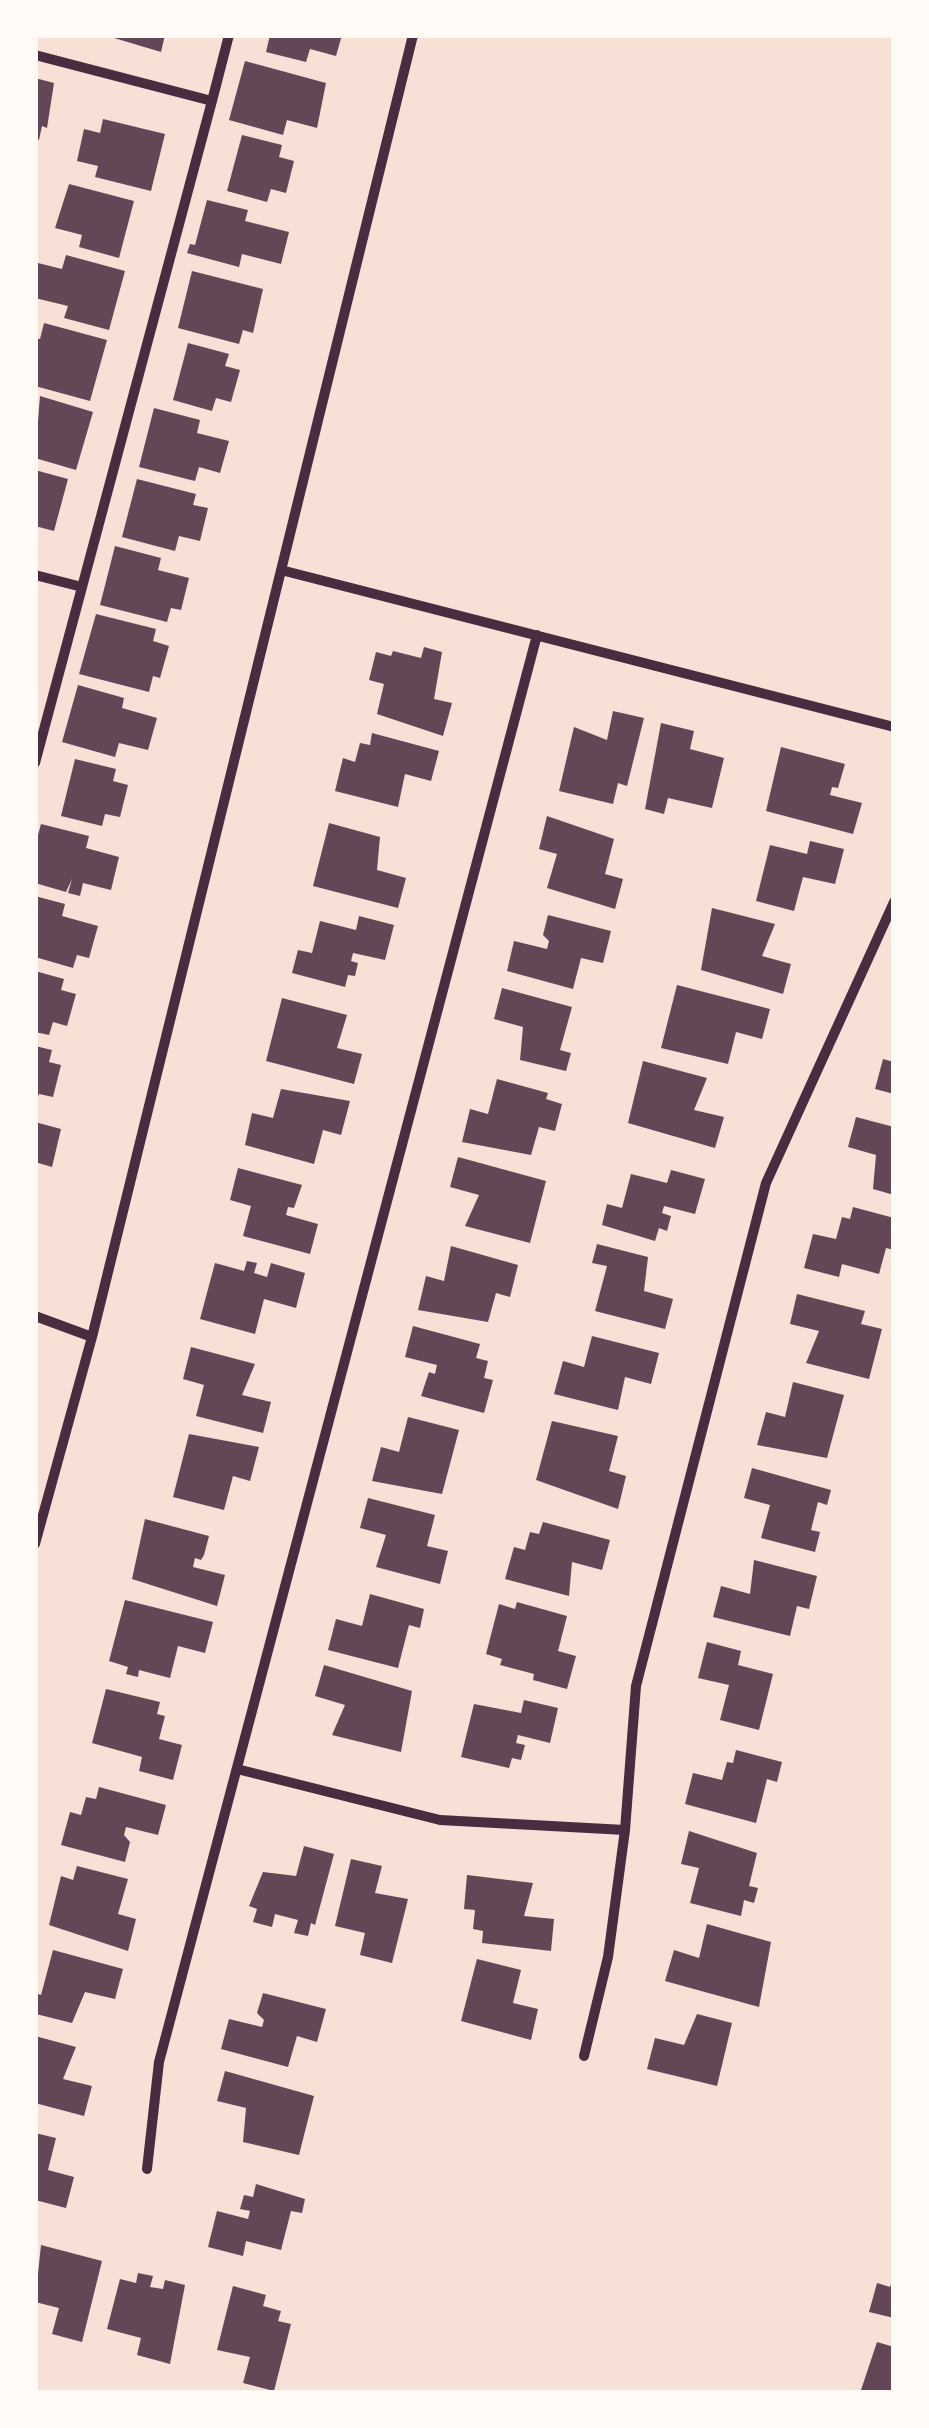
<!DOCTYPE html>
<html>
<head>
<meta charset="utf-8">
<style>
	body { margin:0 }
	#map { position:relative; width:929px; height:2428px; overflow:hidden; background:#f7e1d7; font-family:Jost,sans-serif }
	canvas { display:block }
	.frame { position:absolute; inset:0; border:38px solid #fffaf5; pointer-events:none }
</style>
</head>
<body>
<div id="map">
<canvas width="929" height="2428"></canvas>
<div class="frame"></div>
</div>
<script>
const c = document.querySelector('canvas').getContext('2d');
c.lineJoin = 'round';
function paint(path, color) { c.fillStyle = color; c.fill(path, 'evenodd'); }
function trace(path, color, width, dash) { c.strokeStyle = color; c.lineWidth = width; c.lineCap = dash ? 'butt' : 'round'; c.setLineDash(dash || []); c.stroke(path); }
const building = new Path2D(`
	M104,35H165L161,52Z
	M270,35H342L336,56L310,49L306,62L266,52Z
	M245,61L326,83L317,128L287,120L283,135L229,120Z
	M35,78L54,83L47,128L42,126L39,140L35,139Z
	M103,119L165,134L151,191L95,177L98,166L77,161L84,129L100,133Z
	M242,135L282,145L279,157L294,161L286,193L271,189L267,202L227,191Z
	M69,184L134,201L119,258L79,247L82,235L55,228Z
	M207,200L248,210L245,221L289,232L281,264L242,254L239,267L187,253L190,244L195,245Z
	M66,255L125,271L109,330L64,318L68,306L35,298L38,263L62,269Z
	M192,271L263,289L253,333L243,330L239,344L178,328Z
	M44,323L107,340L90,401L35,386V338L40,339Z
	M188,343L229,354L225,366L240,370L231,402L216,398L212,411L173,400Z
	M40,396L93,412L76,470L35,458Z
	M154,408L200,420L197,433L229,441L220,473L199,467L195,481L139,467Z
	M35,470L68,479L54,531L35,526Z
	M137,479L196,494L193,505L208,508L200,541L179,536L175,551L122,537Z
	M115,546L161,558L158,570L189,578L181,610L171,608L167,622L100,605Z
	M96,614L156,629L153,641L169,646L160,678L153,676L149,692L79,674Z
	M424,647L442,652L434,699L452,703L443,736L377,714L384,684L369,680L376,652L391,656L393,651L421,658Z
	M78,685L124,698L122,708L157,718L148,750L119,743L115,757L62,742Z
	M613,711L644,718L627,786L618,783L613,804L559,791L574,727L607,740Z
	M661,723L694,731L690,749L724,758L712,808L668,798L664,814L645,809Z
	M372,733L439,751L431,781L405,774L398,807L335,791L343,758L355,762L360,743L370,745Z
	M781,747L845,764L838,788L832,787L830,795L862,803L853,834L766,811Z
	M75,759L116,769L113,781L128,785L120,817L105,814L102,826L61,816Z
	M547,816L614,839L605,874L623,879L615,909L547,888L557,854L539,849Z
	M329,823L380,837L377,870L406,878L398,908L313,886Z
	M41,824L89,836L86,848L119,857L111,890L83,883L80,896L68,893L72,879L66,892L35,883V846Z
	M810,841L844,849L835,884L803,877L794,911L756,901L770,845L807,854Z
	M35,896L65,904L62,916L98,926L89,958L77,955L73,968L35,957Z
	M712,908L775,924L762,956L791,964L783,994L701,970Z
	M548,915L611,931L603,963L581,958L573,989L507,971L514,941L547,949L549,941L543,935Z
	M359,916L394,925L385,960L353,953L351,961L358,963L355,976L348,975L345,987L292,973L298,950L312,953L320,921L356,930Z
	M35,971L64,979L61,990L76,994L67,1026L53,1022L49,1035L35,1032Z
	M677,985L770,1009L762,1039L736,1032L728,1064L661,1048Z
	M502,988L572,1007L560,1050L571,1053L566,1071L520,1060L523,1027L494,1019Z
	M282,998L347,1015L337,1048L362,1054L354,1084L266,1061Z
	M35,1046L52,1050L49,1062L61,1065L53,1097L39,1094L36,1102Z
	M883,1059L894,1062V1094L875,1089Z
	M643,1061L707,1078L694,1110L724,1117L715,1148L628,1123Z
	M497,1079L548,1093L546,1099L562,1104L555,1131L539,1127L531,1155L462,1142L470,1109L488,1114Z
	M281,1089L350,1101L341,1135L323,1130L314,1164L245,1145L252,1113L273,1118Z
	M856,1117L894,1127V1195L873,1189L876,1155L848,1147Z
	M35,1122L61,1129L52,1167L35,1162Z
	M458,1157L546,1181L530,1243L465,1226L479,1195L450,1187Z
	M238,1168L302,1185L294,1208L288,1207L286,1215L318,1224L310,1254L243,1236L251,1206L230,1200Z
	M671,1170L705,1179L695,1214L664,1206L662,1213L671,1216L667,1231L659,1228L655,1241L602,1225L607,1204L622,1208L631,1174L667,1183Z
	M853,1207L894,1218V1250L886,1248L879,1274L842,1264L839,1277L804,1268L813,1234L836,1239L842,1217L850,1219Z
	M597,1244L648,1257L644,1291L673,1299L665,1329L595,1311L607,1266L592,1263Z
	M451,1246L518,1265L510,1297L496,1293L488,1322L418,1310L426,1276L444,1281Z
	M247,1261L257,1263L254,1273L267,1277L271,1263L305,1273L296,1308L264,1299L255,1334L200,1319L215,1263L244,1271Z
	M797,1294L865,1311L861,1324L882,1329L869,1379L806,1363L819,1331L790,1324Z
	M413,1326L480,1344L476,1358L488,1361L484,1378L493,1380L484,1413L421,1396L429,1372L435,1374L437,1365L405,1357Z
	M592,1336L659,1353L651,1384L625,1377L618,1410L554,1394L563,1361L584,1367Z
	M191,1347L255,1364L242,1395L271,1402L263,1433L196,1416L204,1385L183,1379Z
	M793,1382L844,1395L827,1458L757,1445L766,1412L785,1417Z
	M408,1417L459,1430L442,1494L372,1481L381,1447L399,1452Z
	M552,1421L618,1436L609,1471L626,1476L618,1509L536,1480Z
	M189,1434L259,1447L250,1481L233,1476L224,1510L173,1497Z
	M752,1468L831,1490L827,1505L818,1502L811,1530L820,1532L815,1552L761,1538L770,1505L744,1498Z
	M368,1498L435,1515L427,1546L448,1551L440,1584L376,1567L386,1535L360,1528Z
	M145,1519L209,1536L204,1555L201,1560L195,1558L193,1567L225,1575L217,1606L132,1579Z
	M543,1522L610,1540L602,1570L572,1562L569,1596L505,1579L514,1547L525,1550L530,1532L539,1534Z
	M754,1560L817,1576L809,1609L797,1606L790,1636L713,1617L721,1586L750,1594Z
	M370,1594L424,1609L420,1628L409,1625L398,1668L328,1650L336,1619L362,1626Z
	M125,1600L213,1622L205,1653L178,1646L170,1678L139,1670L138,1677L126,1674L128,1667L109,1661Z
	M517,1602L567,1616L558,1651L576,1656L567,1689L533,1680L534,1674L500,1665L502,1659L486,1654L499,1604L515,1609Z
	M707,1642L741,1651L738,1665L773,1674L759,1730L720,1720L729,1685L698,1678Z
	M324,1665L412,1691L401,1752L332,1735L345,1705L315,1696Z
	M106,1689L160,1702L157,1714L165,1716L159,1739L182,1745L173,1780L139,1771L142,1757L92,1743Z
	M524,1700L558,1708L550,1743L518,1735L516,1743L525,1745L521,1760L512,1758L509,1768L461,1757L474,1704L521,1713Z
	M736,1750L782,1762L777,1782L767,1779L756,1823L685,1804L693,1773L722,1780L727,1762L733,1763Z
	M99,1787L166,1805L158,1835L126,1827L124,1835L130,1842L125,1862L61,1845L70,1812L81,1815L86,1797L96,1799Z
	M689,1831L757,1853L749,1886L758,1888L754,1903L744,1900L741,1916L690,1903L699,1868L681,1864Z
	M304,1846L334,1854L315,1925L311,1923L308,1936L294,1933L298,1920L275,1914L272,1927L253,1922L257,1909L249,1906L263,1872L296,1876Z
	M351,1859L382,1866L375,1893L408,1899L392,1963L360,1955L365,1933L335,1926Z
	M77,1866L128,1879L118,1914L136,1919L128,1951L49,1925L61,1876L73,1880Z
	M467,1875L533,1883L524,1916L554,1919L551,1951L482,1943L483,1931L473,1929L475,1910L464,1909Z
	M707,1924L771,1942L759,2007L665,1981L674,1950L699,1958Z
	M53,1950L123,1969L115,1999L85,1992L72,2023L36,2014L35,1993L41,1995Z
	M477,1959L521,1970L513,2003L538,2009L531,2040L461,2021Z
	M263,1993L326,2009L317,2042L297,2036L288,2067L221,2049L229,2019L262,2027L264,2020L257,2013Z
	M697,2014L732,2023L717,2086L647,2069L655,2038L684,2045Z
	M35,2036L76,2047L63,2079L92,2086L84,2116L35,2103Z
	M225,2071L314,2096L299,2155L243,2142L246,2108L217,2101Z
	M35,2133L56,2138L48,2170L74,2177L66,2208L35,2200Z
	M256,2184L305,2199L302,2213L291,2211L281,2250L246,2241L243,2256L208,2247L217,2211L248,2219L250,2211L240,2209L244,2195L253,2197Z
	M41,2245L102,2261L82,2342L52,2334L59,2308L35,2302Z
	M138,2273L153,2276L150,2287L163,2289L165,2280L185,2285L170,2364L137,2355L141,2338L107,2329L120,2279L136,2283Z
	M894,2275V2318L869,2312L877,2283L890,2287Z
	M233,2286L266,2295L263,2306L281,2311L278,2321L291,2324L274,2391L243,2383L250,2357L217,2350Z
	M877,2342L894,2347V2393H860Z`);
const minor = new Path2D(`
	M35,55L212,101L35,763
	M212,101L229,35
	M281,570L894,727
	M35,575L82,587
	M35,1316L92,1337
	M35,1544L92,1337L413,35
	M237,1769L440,1820L625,1830
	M584,2056L608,1957L625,1830L636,1686L766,1183L894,902
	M147,2169L159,2062L537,635`);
paint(building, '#644757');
trace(minor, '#4a2c40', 10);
</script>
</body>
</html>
